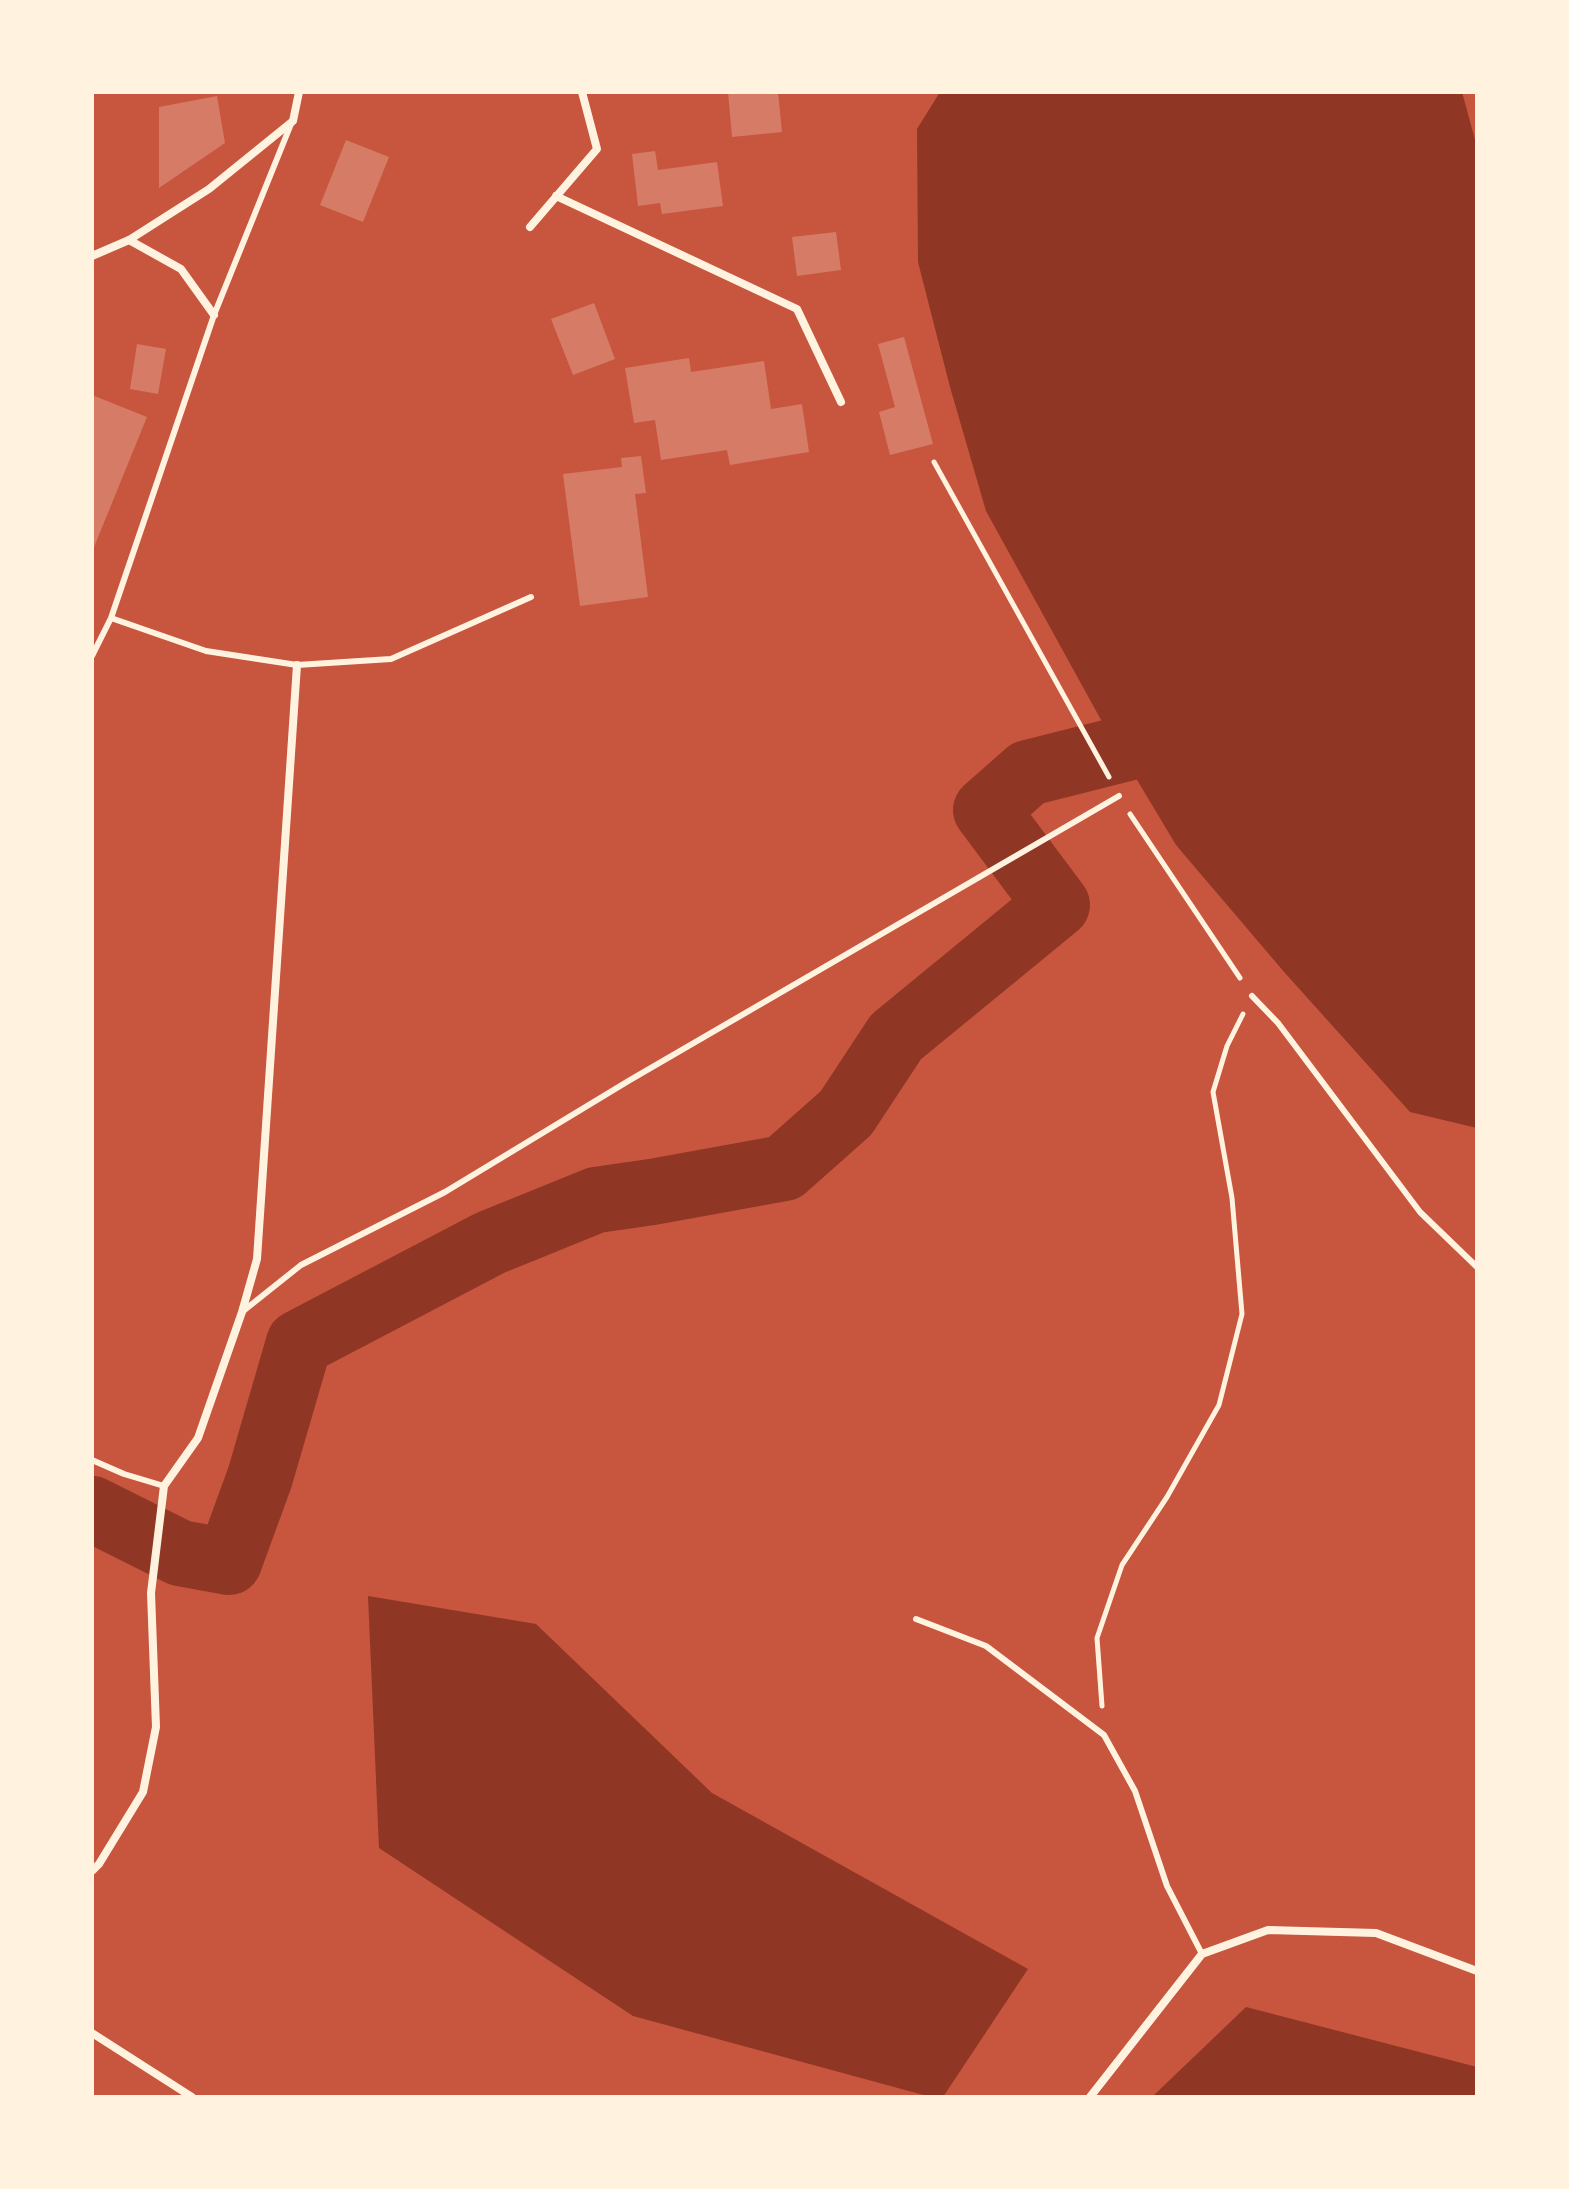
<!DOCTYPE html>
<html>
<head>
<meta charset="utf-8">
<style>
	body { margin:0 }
	#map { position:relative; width:1569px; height:2189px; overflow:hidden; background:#c8553d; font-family:"DM Sans",sans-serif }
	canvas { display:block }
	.frame { position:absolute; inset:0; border:94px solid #fff3e0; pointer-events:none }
</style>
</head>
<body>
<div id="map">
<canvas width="1569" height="2189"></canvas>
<div class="frame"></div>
</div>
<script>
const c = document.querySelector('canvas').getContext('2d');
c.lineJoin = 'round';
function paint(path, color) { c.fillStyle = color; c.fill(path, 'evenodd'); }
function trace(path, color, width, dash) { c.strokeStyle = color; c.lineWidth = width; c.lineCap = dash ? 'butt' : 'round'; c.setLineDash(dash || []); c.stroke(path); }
const water = new Path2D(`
	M940,92H1462L1477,147V1128L1410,1112L1285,973L1176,845L1100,718L986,511L950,387L918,262L917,129Z
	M368,1596L536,1624L712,1793L1028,1969L943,2097H931L633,2016L379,1848Z
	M1246,2007L1477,2067V2097H1152Z`);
const river = new Path2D(`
	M92,1509L180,1553L229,1562L260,1477L299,1343L490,1243L596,1200L652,1192L784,1168L846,1113L896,1037L1057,905L986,810L1028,773L1143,744L1197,708`);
const building = new Path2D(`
	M728,92H778L782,132L732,137Z
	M217,96L225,143L159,188V107Z
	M346,140L389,157L363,222L320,205Z
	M655,151L658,170L717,162L723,206L662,214L660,203L638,206L632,154Z
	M836,232L841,270L797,276L792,237Z
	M594,303L615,359L573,375L551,319Z
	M904,337L933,444L890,455L879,412L895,407L878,344Z
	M137,344L166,349L158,394L130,389Z
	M689,358L691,372L764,361L771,409L802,404L809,452L730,465L727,450L661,460L655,420L634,423L625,368Z
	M92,395L147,417L92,552Z
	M641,456L646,493L635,494L648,597L580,606L563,474L622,467L621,458Z`);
const path = new Path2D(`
	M934,462L1109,777
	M1130,814L1240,978
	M1102,1706L1097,1638L1122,1565L1167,1497L1219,1405L1242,1314L1232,1198L1213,1092L1227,1046L1243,1014`);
const service = new Path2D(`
	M111,618L206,651L297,665L391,659L531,597
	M92,656L111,618L214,315L291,124
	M1252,996L1278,1023L1420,1212L1477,1267
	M242,1312L301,1265L445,1192L630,1080L1119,796
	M92,1460L124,1474L164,1486
	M916,1619L986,1646L1104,1735L1135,1791L1167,1886L1202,1954`);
const minor = new Path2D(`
	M556,196L797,309L841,402
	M530,227L597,149L582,92
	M129,240L181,269L214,315
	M92,256L129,240L209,189L293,121L299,92
	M92,1871L99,1864L143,1792L156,1727L151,1593L164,1486L198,1438L242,1312L257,1259L297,665
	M92,2033L192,2097
	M1090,2097L1202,1954L1268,1930L1376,1933L1477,1971`);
paint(water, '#8f3625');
trace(river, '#8f3625', 66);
paint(building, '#d67c66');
trace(path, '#fff3e0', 5);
trace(service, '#fff3e0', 6);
trace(minor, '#fff3e0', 8);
</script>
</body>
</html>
